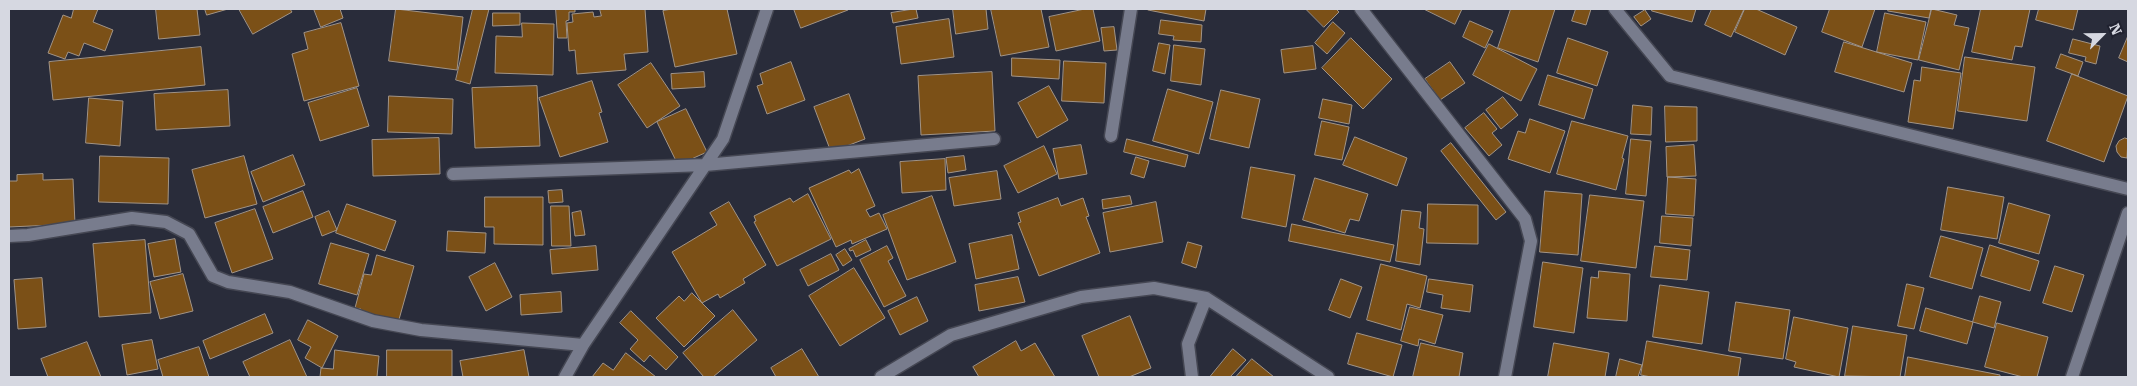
<!DOCTYPE html>
<html>
<head>
<meta charset="utf-8">
<style>
	body { margin:0 }
	#map { position:relative; width:2137px; height:386px; overflow:hidden; background:#292c3a; font-family:"Roboto Serif",serif }
	canvas { display:block }
	.frame { position:absolute; inset:0; border:10px solid #d6d8e1; pointer-events:none }
	.north { position:absolute; left:2077px; top:10px; width:50px; height:50px; -webkit-text-stroke:4px #202230; paint-order:stroke; rotate:67deg; font-size:14px; font-weight:700; line-height:20px; text-align:center; color:#d6d8e1 }
	.north::after { content:''; display:block; margin:auto; width:18px; height:22px; background:#d6d8e1; clip-path:polygon(50% 0,100% 100%,50% 72%,0 100%) }
</style>
</head>
<body>
<div id="map">
<canvas width="2137" height="386"></canvas>
<div class="frame"></div>
<div class="north">N</div>
</div>
<script>
const c = document.querySelector('canvas').getContext('2d');
c.lineJoin = 'round';
function paint(path, color) { c.fillStyle = color; c.fill(path, 'evenodd'); }
function trace(path, color, width, dash) { c.strokeStyle = color; c.lineWidth = width; c.lineCap = dash ? 'butt' : 'round'; c.setLineDash(dash || []); c.stroke(path); }
const building = new Path2D(`
	M74,9H98L93,22L113,30L105,51L84,43L79,56L68,52L65,59L48,53L63,15L71,18Z
	M156,9H197L200,35L159,39Z
	M205,9H228L207,15Z
	M239,9H290L292,12L253,34Z
	M314,9H340L343,18L321,27Z
	M396,9L463,17L457,70L389,61Z
	M473,9H489L470,84L456,80Z
	M556,9H575V12H569V20L566,21L567,38H558Z
	M600,9H645L648,52L624,54L626,70L577,74L575,50L569,51L567,23L573,22L572,14L593,12L594,17L601,16Z
	M672,9H727L737,54L675,67L663,11Z
	M794,9H847L848,10L801,28Z
	M916,9L918,18L893,23L891,13Z
	M953,9H986L988,29L956,34Z
	M991,9H1041L1049,47L1001,56Z
	M1085,9H1093L1100,41L1056,51L1049,17Z
	M1148,9H1206L1204,21L1148,10Z
	M1306,9H1336L1339,12L1324,27Z
	M1424,9H1462L1455,24Z
	M1511,9H1555L1538,62L1498,48Z
	M1576,9H1591L1586,25L1572,21Z
	M1652,9H1696L1692,22L1652,11Z
	M1712,9H1744L1731,37L1705,25Z
	M1745,9H1756L1797,27L1785,55L1735,32Z
	M1830,9H1875L1862,47L1822,32Z
	M1889,9H1931L1929,18L1888,11Z
	M1932,9L1957,15L1954,25L1969,28L1959,70L1919,60Z
	M1981,9H2030L2022,47L2015,46L2012,60L1972,52Z
	M2039,9H2078L2073,30L2036,20Z
	M1645,10L1651,19L1641,26L1634,17Z
	M493,13H520V25L493,26Z
	M1885,13L1926,22L1918,60L1877,52Z
	M949,19L954,57L901,64L896,27Z
	M1161,20L1202,25L1201,42L1173,40L1174,36L1159,34Z
	M1470,21L1493,31L1485,48L1463,37Z
	M1333,22L1345,33L1327,54L1315,43Z
	M341,23L359,86L304,101L292,54L308,49L304,33Z
	M522,23L554,24L553,75L495,73L496,36L522,37Z
	M1114,27L1117,50L1104,51L1101,28Z
	M2128,36V62L2119,58Z
	M1351,38L1392,79L1363,109L1322,68Z
	M1568,38L1608,52L1597,86L1557,73Z
	M2073,39L2100,46L2096,64L2085,61L2086,57L2069,53Z
	M1844,42L1912,63L1904,92L1835,72Z
	M1159,43L1170,45L1165,74L1153,71Z
	M1489,44L1537,69L1521,101L1473,75Z
	M1174,45L1205,49L1201,85L1171,81Z
	M1313,46L1316,69L1284,73L1281,50Z
	M201,47L205,85L53,100L49,62Z
	M2061,54L2083,62L2078,76L2056,68Z
	M1965,57L2035,67L2027,121L1958,111Z
	M1012,58L1060,60L1059,79L1012,76Z
	M1064,61L1106,63L1104,103L1062,101Z
	M791,62L805,100L767,114L757,86L763,84L760,74Z
	M1450,62L1465,83L1440,100L1425,79Z
	M651,63L680,106L647,128L618,85Z
	M1922,67L1961,73L1953,129L1908,122L1914,80L1920,81Z
	M704,72L705,87L672,89L671,74Z
	M992,72L995,131L921,135L918,76Z
	M2072,74L2128,96L2104,162L2047,141Z
	M1548,75L1593,89L1584,119L1539,105Z
	M592,81L602,112L599,113L608,142L560,157L539,98Z
	M537,86L540,146L475,148L472,88Z
	M1049,86L1068,120L1037,138L1018,103Z
	M357,88L369,126L320,141L308,103Z
	M1168,89L1213,102L1199,154L1153,141Z
	M228,90L230,126L156,130L154,94Z
	M1221,90L1260,99L1249,148L1210,139Z
	M849,94L865,139L831,152L814,107Z
	M389,96L453,99L452,134L388,132Z
	M1503,97L1518,115L1501,129L1486,110Z
	M89,98L123,101L120,146L86,143Z
	M1323,99L1352,105L1349,124L1319,118Z
	M1633,105L1652,107L1651,135L1631,134Z
	M1665,106L1697,107V141L1666,142Z
	M686,109L707,152L678,165L657,122Z
	M1484,113L1497,129L1492,133L1502,145L1489,156L1465,128Z
	M1530,119L1565,131L1550,173L1508,159L1518,131L1525,133Z
	M1322,121L1349,127L1342,160L1315,155Z
	M1572,121L1628,136L1622,158L1624,159L1616,190L1557,174Z
	M1355,137L1407,158L1397,186L1343,165Z
	M439,138L440,174L373,176L372,140Z
	M2125,138L2128,139L2127,158L2121,157L2117,152L2116,146L2119,141Z
	M1127,139L1188,155L1185,167L1124,152Z
	M1631,139L1651,141L1646,196L1626,194Z
	M1451,143L1506,212L1496,220L1441,151Z
	M1081,145L1087,174L1059,179L1053,149Z
	M1694,145L1696,176L1667,177L1666,147Z
	M1044,146L1057,174L1018,193L1004,166Z
	M293,155L305,185L263,202L251,172Z
	M100,156L169,158L168,204L99,202Z
	M244,156L257,204L205,218L192,170Z
	M964,156L966,170L948,173L946,158Z
	M1136,157L1149,161L1144,178L1131,174Z
	M945,159L946,190L902,193L900,162Z
	M1251,167L1295,175L1286,227L1242,218Z
	M859,169L875,206L866,210L870,217L879,213L887,229L852,244L851,240L836,247L809,188L849,170L851,173Z
	M997,171L1001,199L954,206L949,178Z
	M43,174V180L73,179L75,224L9,227V181H17V175Z
	M1668,177L1696,179L1694,216L1666,214Z
	M1315,178L1368,194L1359,221L1350,219L1345,233L1303,220Z
	M1948,187L2004,197L1997,239L1941,230Z
	M562,190L563,202L549,203L548,191Z
	M303,191L313,217L273,233L263,207Z
	M1545,191L1582,194L1578,255L1540,252Z
	M808,194L831,239L777,266L754,222L756,221L754,216L790,198L793,202Z
	M1590,195L1644,201L1636,268L1581,261Z
	M932,196L956,262L907,280L883,215Z
	M1130,196L1132,204L1103,209L1102,200Z
	M485,197H543V245L494,244V227H485Z
	M1058,198L1061,206L1083,198L1089,216L1086,217L1100,253L1039,276L1018,223L1021,222L1018,213Z
	M729,202L766,265L743,279L745,283L720,298L718,294L702,303L672,252L717,225L710,213Z
	M1156,202L1163,242L1110,252L1103,213Z
	M2009,203L2050,215L2039,254L1999,243Z
	M347,204L396,221L385,251L336,233Z
	M1428,204L1478,205V244L1427,243Z
	M551,206H569L571,246H552Z
	M255,209L273,259L232,273L215,223Z
	M1402,210L1421,212L1419,228L1424,229L1420,265L1396,261Z
	M329,211L337,230L322,236L315,217Z
	M581,211L585,235L575,236L572,213Z
	M1662,216L1693,218L1691,246L1660,243Z
	M1292,224L1394,245L1390,262L1289,241Z
	M448,231L486,233L485,253L447,251Z
	M1012,235L1019,269L976,279L969,244Z
	M1941,236L1983,248L1972,289L1930,277Z
	M175,239L181,272L154,277L148,244Z
	M145,240L151,313L99,317L93,244Z
	M866,240L871,250L856,257L853,250L850,251L849,249Z
	M1188,242L1202,246L1196,268L1182,263Z
	M331,243L369,254L357,295L319,284Z
	M1990,245L2039,261L2030,291L1981,276Z
	M596,246L598,270L552,274L550,250Z
	M887,246L893,258L888,261L906,296L884,307L860,260Z
	M1655,246L1690,250L1687,280L1651,277Z
	M845,249L852,260L843,266L836,255Z
	M831,254L839,270L808,286L800,270Z
	M377,255L414,266L398,323L360,312L361,309L355,308L364,274L371,275Z
	M1543,262L1583,268L1574,333L1534,327Z
	M495,263L512,297L486,311L469,277Z
	M1381,264L1427,276L1420,308L1407,304L1401,330L1367,320Z
	M2055,266L2084,275L2072,312L2043,303Z
	M854,268L885,318L840,346L809,296Z
	M1599,271L1630,274L1627,321L1587,318L1591,277L1598,278Z
	M183,274L193,311L160,319L150,282Z
	M1018,277L1025,302L979,311L975,285Z
	M42,278L46,327L18,329L14,280Z
	M1341,279L1362,287L1350,318L1329,310Z
	M1429,279L1473,285L1470,312L1441,308L1443,295L1427,292Z
	M1907,284L1924,288L1914,329L1898,326Z
	M1660,285L1709,292L1702,344L1653,337Z
	M561,292L562,312L521,315L520,295Z
	M692,293L715,316L684,347L656,318L679,296L684,301Z
	M1980,296L2001,302L1994,328L1973,322Z
	M917,297L928,321L900,335L888,311Z
	M1736,302L1790,310L1783,359L1729,351Z
	M1410,307L1443,315L1435,344L1419,339L1418,346L1401,341Z
	M1926,308L1973,322L1967,344L1920,331Z
	M733,310L757,340L713,377H704L683,353Z
	M631,311L678,357L666,370L650,355L644,362L630,349L638,340L620,323Z
	M265,314L273,333L210,359L203,341Z
	M1130,316L1151,368L1129,377H1099L1082,336Z
	M1794,317L1848,328L1839,377L1794,367L1796,362L1786,359Z
	M308,320L338,336L322,368L305,358L311,347L298,340Z
	M1997,323L2048,337L2037,377H2023L1985,367Z
	M1853,326L1907,335L1900,377L1845,376Z
	M1357,333L1402,345L1393,377L1348,364Z
	M152,340L158,369L127,375L122,345Z
	M290,340L307,377H250L243,362Z
	M1016,341L1021,351L1035,343L1055,377H979L973,367Z
	M1647,341L1741,358L1738,377H1651L1641,375Z
	M87,342L101,377H48L41,359Z
	M1421,343L1463,353L1459,377H1413Z
	M1554,343L1609,353L1605,377H1548Z
	M199,347L209,377H163L158,360Z
	M802,349L819,377H776L771,368Z
	M1233,349L1246,360L1230,377H1210Z
	M335,350L379,356L377,377H320L321,368L333,369Z
	M387,350H452V377H387Z
	M524,350L529,377H463L460,361Z
	M626,353L656,377H592L603,363L613,370Z
	M1908,357L2000,375V377H1905Z
	M1252,359L1274,377H1236Z
	M1620,359L1642,365L1638,377H1616Z`);
const minor = new Path2D(`
	M1361,9L1525,219L1531,241L1505,377
	M1615,9L1670,76L2128,189
	M1111,136L1131,9
	M453,174L705,165L994,139
	M9,236L28,235L132,218L166,222L189,234L213,276L228,282L290,292L373,321L421,330L583,345
	M565,377L583,345L723,139L767,9
	M881,377L951,335L1081,297L1154,288L1206,298
	M1192,377L1188,344L1206,298L1328,377
	M2072,377L2128,213`);
paint(building, '#7b5017');
trace(building, '#a29486', 1);
trace(minor, '#454753', 15);
trace(minor, '#787c8d', 12);
</script>
</body>
</html>
